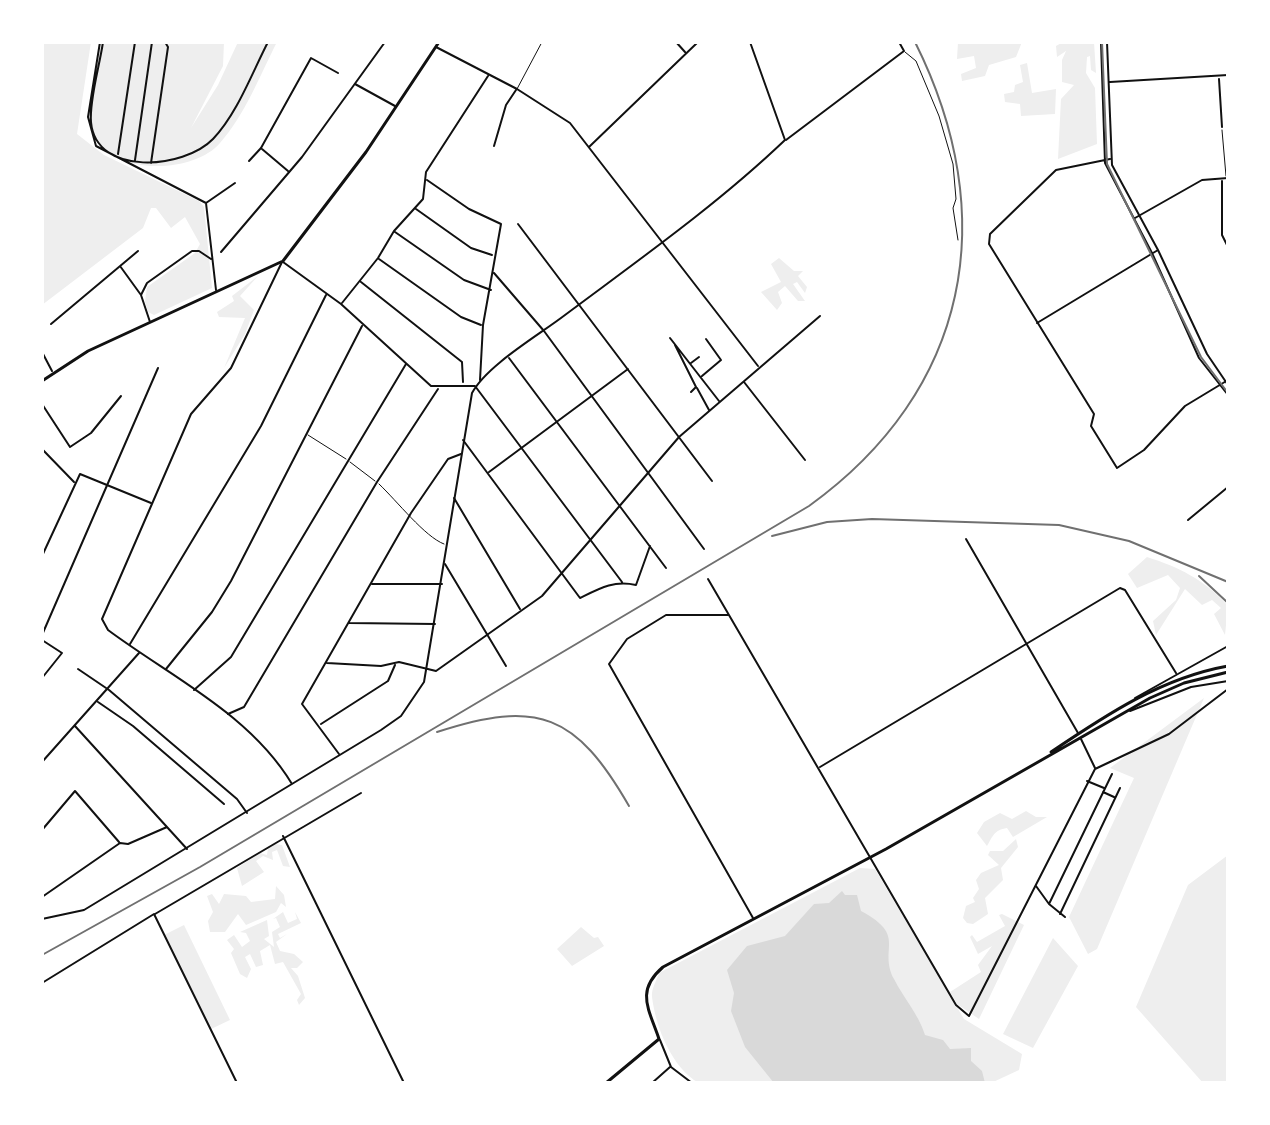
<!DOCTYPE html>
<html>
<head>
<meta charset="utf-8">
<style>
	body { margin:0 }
	#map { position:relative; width:1270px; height:1125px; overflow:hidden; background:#fff; font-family:Barlow,sans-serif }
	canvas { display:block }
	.frame { position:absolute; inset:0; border:44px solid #fff; pointer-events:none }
</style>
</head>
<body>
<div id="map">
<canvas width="1270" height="1125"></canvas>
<div class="frame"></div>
</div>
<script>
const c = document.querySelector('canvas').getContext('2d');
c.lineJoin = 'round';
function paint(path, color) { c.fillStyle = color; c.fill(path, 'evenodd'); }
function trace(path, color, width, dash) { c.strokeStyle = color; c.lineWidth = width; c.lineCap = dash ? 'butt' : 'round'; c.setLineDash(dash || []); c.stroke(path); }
const green = new Path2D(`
	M42,42H91L77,134L104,155L199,201L204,207L212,288L154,315L148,312L145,302L147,287L195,253L200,244L185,217L171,228L156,208H151L143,228L42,305Z
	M101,42H224L223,66L191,128L218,85L238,42H277C260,75 245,115 220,143C192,176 102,176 90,127C86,108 98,63 101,42Z
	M958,42H1022L1016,57L989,65L985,76L962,81L961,74L976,68L974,56L957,59Z
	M1063,42H1094L1096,73L1091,70L1090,56L1087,57L1086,73L1095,88L1097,144L1058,159L1061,99L1074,85L1062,82V60L1066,51L1057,57L1056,46Z
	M1027,63L1032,93L1056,89L1055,114L1021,116L1020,104L1005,102L1004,94L1014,92L1015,85L1023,82L1020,65Z
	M779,258L794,271H803L798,276L807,287L805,293L797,282L793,284L805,301H798L785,286L778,292L782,303L777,310L761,292L781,282L771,264Z
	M258,276L240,296L254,310L245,334L224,368L245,318L219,317L217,312L234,301L232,296Z
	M1147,557C1178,567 1204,579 1228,606L1225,635L1214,614L1221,608L1212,600L1202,605L1185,589L1156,635L1153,621L1176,600L1180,588L1168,575L1137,588L1128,574Z
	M1204,698L1097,949L1088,954L1069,917L1134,778L1110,768Z
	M1026,811L1036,817H1047L1013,837L1007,828C994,830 993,836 987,846L977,833L984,822L1000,813L1012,819Z
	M1016,839L1018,847L1001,868L1003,880L985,898L988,914L973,924L967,923L963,918L966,906L975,902L973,898L979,889L976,880L981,873L999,865L988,855L990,851H1003Z
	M275,844L282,845L290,867L283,866L277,850L272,852L273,860L263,856L256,861L264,872L242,886L237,868L260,853L267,855L268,848Z
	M1228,855V1083H1203L1136,1007L1188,885Z
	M860,868L875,869L964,1019L1022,1054L1019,1070L991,1083H699C672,1068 656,1028 652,997C651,989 657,980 659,973Z
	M276,886L284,895L286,907L281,903L276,912L246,925L238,914L225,932H210L208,921L213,912L207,896L212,894L219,904L224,894L246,896L251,902L275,899Z
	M283,912L288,923L297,919L295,912L301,923L278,934L280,938L287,934L276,942L280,951L294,954L303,962L297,968H291L298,976L305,998L299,1005L297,1000L301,994L283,962L275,964L270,945L260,951L263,965L256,967L250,954L245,957L251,969L247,978L240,974L231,953L234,949L227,940L234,935L242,947L250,941L246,933L240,932L267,920L269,936L264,939L274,947L272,932L280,927L276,918L273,919Z
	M1002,914L1024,925L979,1019L957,1004L950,992L981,972L978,965L992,946L978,954L970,937L972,935L977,942L1005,926L999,915Z
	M184,925L230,1020L211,1029L164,935Z
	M581,927L594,938L598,937L604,946L572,966L557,949Z
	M1053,938L1078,966L1033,1048L1003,1034Z`);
const water = new Path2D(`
	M842,891L845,895H857L861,911C908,936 878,948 894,979C904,999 918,1013 925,1035L943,1040L950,1049L971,1048V1061L982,1071L985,1083H774L745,1047L731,1011L734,993L727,970L747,946L785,936L814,904L829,903Z`);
const service = new Path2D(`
	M905,52L916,61L939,116L953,164L956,199L953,208L958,240
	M517,89L542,42
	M1222,130L1226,176
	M308,435L346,459
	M350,462L375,481
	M379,484C397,501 425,537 444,544`);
const minor = new Path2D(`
	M100,42L88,117L96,146L206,203L216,290
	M103,42C100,64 89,101 91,122C96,177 184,169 213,139C237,114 252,73 268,42
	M676,42L685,52
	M1101,42L1105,163L1152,253L1199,358L1228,395
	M1107,42L1112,165L1158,250L1207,354L1228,385
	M436,47L517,89L570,123L758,366
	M1219,79L1222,127
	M1110,82L1228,75
	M355,84L395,106
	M786,140L904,51L899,42
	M494,146L506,105L516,90
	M589,147L698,42
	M262,149L288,171
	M118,154L135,42
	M1110,159L1056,170L990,234L989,244L1094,414L1091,426L1117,468L1144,450L1185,406L1228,380
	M135,160L152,42
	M249,161L261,148L311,58L338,73
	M151,163L168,47L165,42
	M427,180L469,209L501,224L483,325L480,380
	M1222,181V235L1228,247
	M206,203L235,183
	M416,209L471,248L492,255
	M1135,218L1202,180L1228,178
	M518,224L712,481
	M395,232L464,280L491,290
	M221,252L302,157L385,42
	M379,259L461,317L481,325
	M283,262L341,304L431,386H475L622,582
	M120,266L141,295L150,322
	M494,273L544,331L704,549
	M361,282L462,362L463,382
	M141,295L147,283L192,251H199L211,259
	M342,303L378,258L394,231L423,199L426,172L488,76
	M1037,323L1158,250
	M51,324L138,251
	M670,338L719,401
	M675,345L696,387L691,392
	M42,352L52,371
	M509,358L666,568
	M691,363L699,357
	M702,376L721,360L706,339
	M744,382L805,460
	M697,388L709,410
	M42,404L70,447L91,433L121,396
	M463,440L580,598C600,588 614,580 636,585L650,546
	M42,449L74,482
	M489,472L628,369
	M454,498L520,609
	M1188,520L1228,487
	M966,539L1078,733
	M42,556L80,474L151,503
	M445,564L506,666
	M708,579L956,1005L969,1016L1095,769L1169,734L1228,689
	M372,584H442
	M728,615H666L627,639L609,664L753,918
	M349,623L435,624
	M42,635L158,368
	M42,640L62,653L42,678
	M130,644L261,426L326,295
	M327,663L381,666L399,662L436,671L542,596L679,437L820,316
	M78,669L109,690L237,799L247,813
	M166,669L212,612L231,581L362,326
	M194,690L231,657L406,364
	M1135,698L1228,646
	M98,702L133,726L224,804
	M1130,711L1191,687L1228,681
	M228,714L244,707L377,482L438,389
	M321,724L388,681L395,665
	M75,726L187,849
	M1081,739L1095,768
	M339,754L302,704L411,513L448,459L461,454
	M42,762L139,653
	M820,767L1120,588L1125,590L1176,673
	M1087,781L1104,788
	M1103,792L1114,797
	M42,830L75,791L119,842
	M283,836L404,1083
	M1036,886L1049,904L1065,917
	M42,897L120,843L128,844L167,827
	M1049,904L1112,774
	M155,914L361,793
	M1060,914L1120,788
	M660,1040L671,1067L692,1083
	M652,1083L670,1067`);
const tertiary = new Path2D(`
	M282,262L231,368L191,414L102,619L108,630C171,677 250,714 292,784
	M42,919L84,910L381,730L401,716L424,682L472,393C487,365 539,335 565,315C640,259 718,204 785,140L750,42
	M42,983L154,914L237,1083`);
const secondary = new Path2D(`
	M1051,752C1106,715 1161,678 1228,666
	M606,1083L659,1039C649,1009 635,991 663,967L886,849L1150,698L1184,683L1228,672`);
const primary = new Path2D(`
	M42,381L88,351L283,261L366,152L439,42`);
const tram = new Path2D(`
	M1102,42L1107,164L1201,357L1228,393`);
const rail = new Path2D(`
	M772,536L827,522L872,519L1059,525L1129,541L1228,582
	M1199,576L1228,603
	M437,732C538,699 576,714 629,806
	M42,955L200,867L809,506C970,390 1002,216 915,42`);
paint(green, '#eee');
paint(water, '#d9d9d9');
trace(service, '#111', 1);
trace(minor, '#111', 2);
trace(tertiary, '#111', 2);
trace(secondary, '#111', 3);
trace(primary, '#111', 3);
trace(tram, '#707070', 2);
trace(rail, '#707070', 2);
</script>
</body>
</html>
